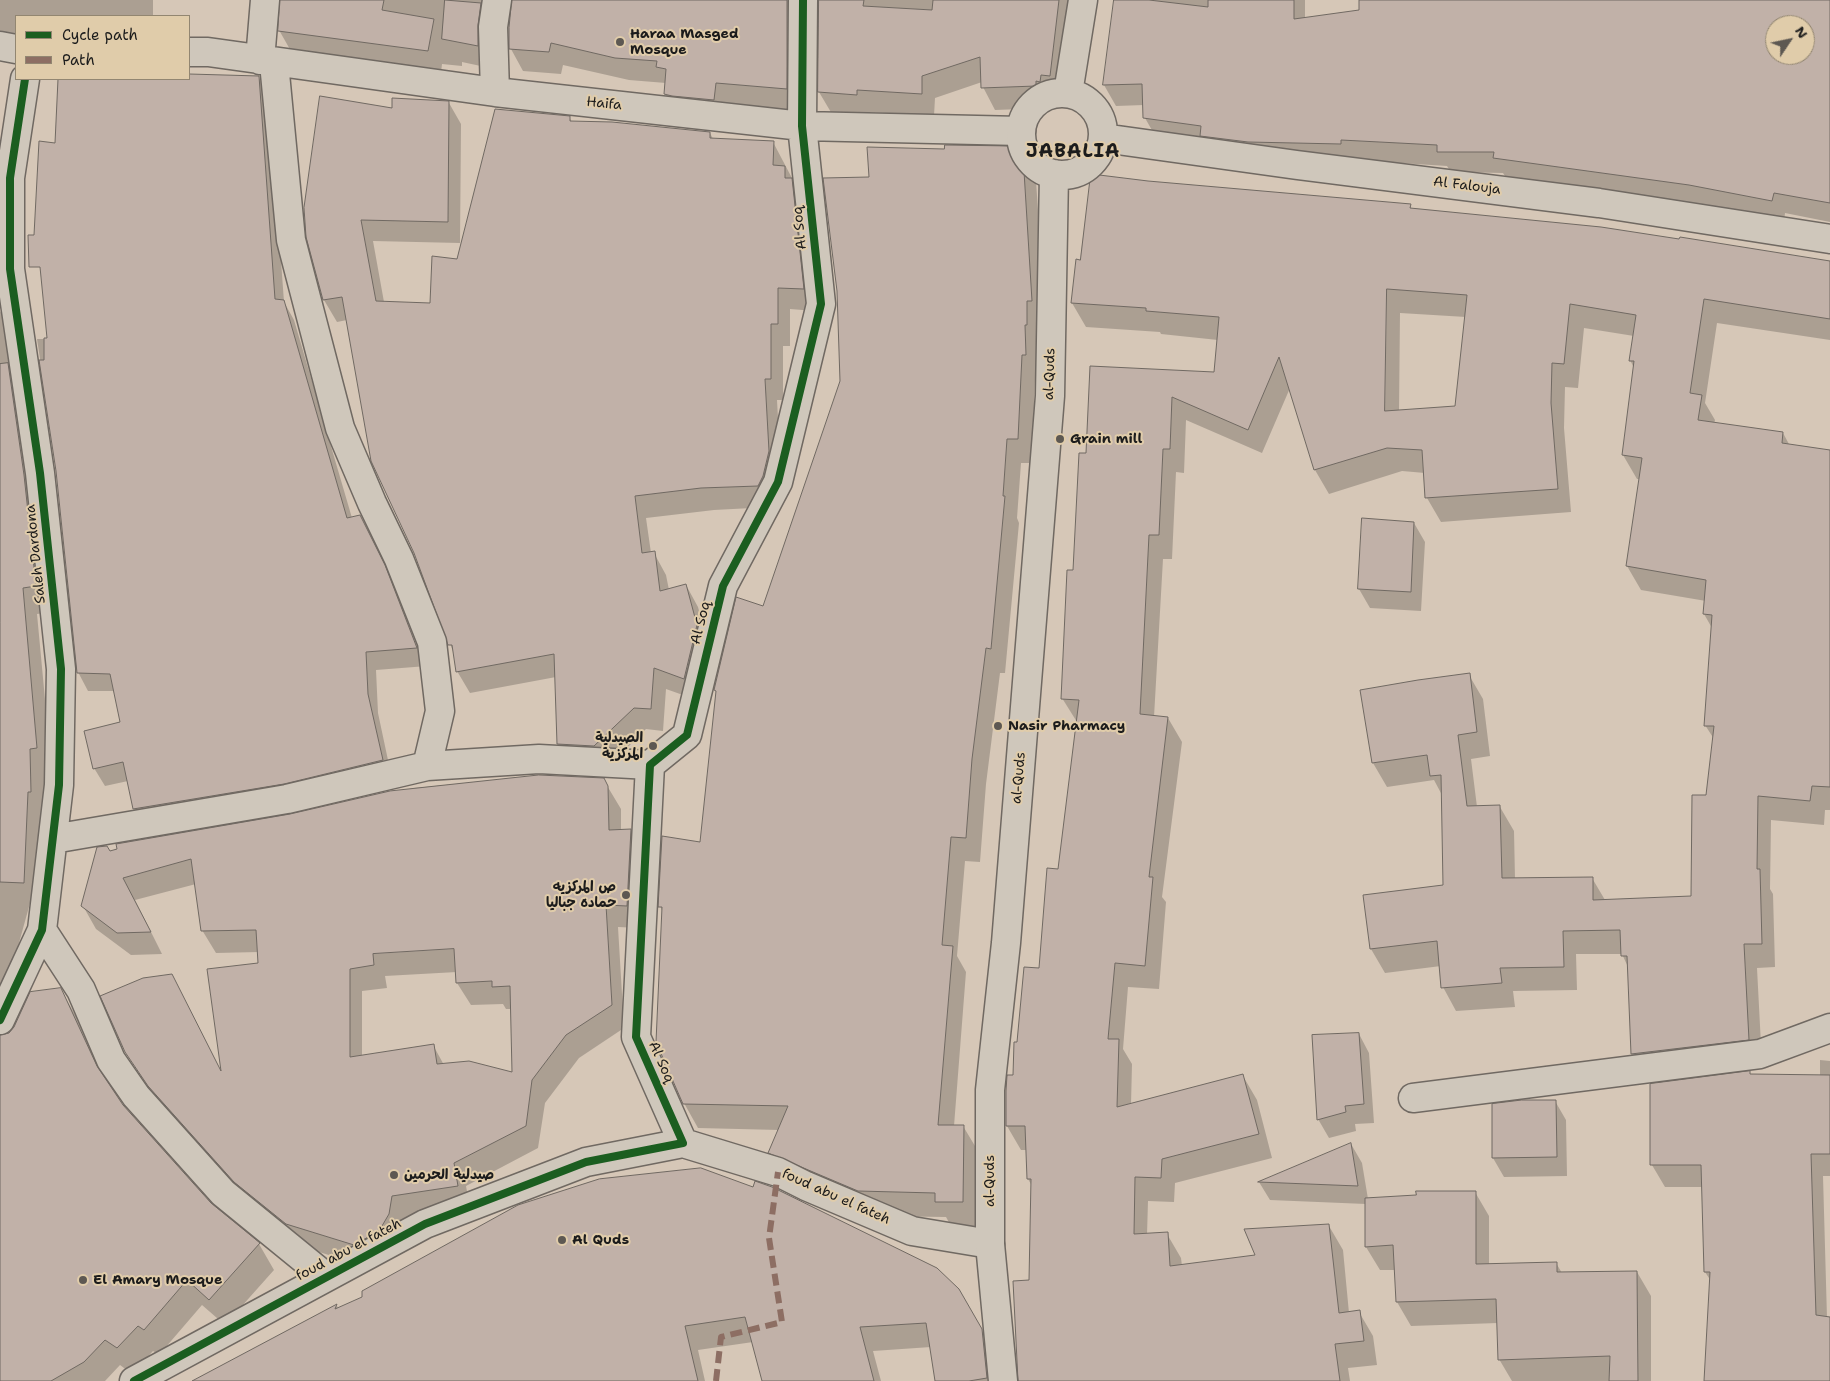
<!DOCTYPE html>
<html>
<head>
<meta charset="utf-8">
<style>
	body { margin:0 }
	#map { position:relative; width:1830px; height:1381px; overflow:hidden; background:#d6c7b7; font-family:"Shantell Sans",sans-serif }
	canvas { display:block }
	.legend { position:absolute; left:15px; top:15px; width:175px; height:65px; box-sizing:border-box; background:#e0ccaa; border:1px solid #928671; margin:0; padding:6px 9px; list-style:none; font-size:15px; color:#1c1c1c }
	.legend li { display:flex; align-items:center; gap:10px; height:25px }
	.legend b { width:25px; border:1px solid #928671 }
	.north { position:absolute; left:1765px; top:15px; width:50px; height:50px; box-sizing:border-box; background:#e0ccaa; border:1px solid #928671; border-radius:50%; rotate:56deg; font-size:14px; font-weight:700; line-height:20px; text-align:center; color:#1c1c1c }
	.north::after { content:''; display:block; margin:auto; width:18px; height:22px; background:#5d5852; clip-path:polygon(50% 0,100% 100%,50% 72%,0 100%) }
</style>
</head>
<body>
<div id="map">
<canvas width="1830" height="1381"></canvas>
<ul class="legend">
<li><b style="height:6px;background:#1b5e20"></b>Cycle path</li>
<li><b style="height:6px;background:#8d6e63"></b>Path</li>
</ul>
<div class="north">N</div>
</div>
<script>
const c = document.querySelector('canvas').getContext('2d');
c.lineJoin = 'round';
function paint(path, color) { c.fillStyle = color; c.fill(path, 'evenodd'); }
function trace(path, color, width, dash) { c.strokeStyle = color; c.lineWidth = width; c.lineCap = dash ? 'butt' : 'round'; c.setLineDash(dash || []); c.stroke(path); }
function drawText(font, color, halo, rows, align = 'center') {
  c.font = font + ' "Shantell Sans","Playpen Sans Arabic",sans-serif'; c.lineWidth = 4; c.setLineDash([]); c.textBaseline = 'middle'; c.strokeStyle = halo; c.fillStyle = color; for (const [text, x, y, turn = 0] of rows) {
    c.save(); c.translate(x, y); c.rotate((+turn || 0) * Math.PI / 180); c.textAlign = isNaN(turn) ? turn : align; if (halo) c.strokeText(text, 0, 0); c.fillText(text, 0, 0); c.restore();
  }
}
const shadow = new Path2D(`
	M0,0H153V16H16V36L0,37Z
	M282,0H1069L1067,11L1071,19L1063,98L1053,97L1052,103H1048V108L995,110L983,87L982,82L935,98L934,116L870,112L869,117L832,114L819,92L820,7L817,6L808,9L799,111L728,105L678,116L665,94L666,83L629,80L563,65L561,74L523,71L511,49L512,7L504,8L490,68L462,62V66L442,64L441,73L292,53L279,30Z
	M1115,0H1305V19L1360,11L1361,0H1830V222L1785,213L1784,222L1507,179L1503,173L1451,172L1447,166L1353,160L1157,139L1145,118L1144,105L1116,106L1104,85ZM1775,25H1805V55H1775Z
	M189,75L258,77L269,95L284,302L294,320L352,518L360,516L370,534L395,585L427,666L376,670L378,713L392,779L145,827L134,809L128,781L105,786L94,768L121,723L115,691H88L78,672L57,471L37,339H49L59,79H189Z
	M449,103L461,124L460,243L373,241L384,302L431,304L458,261L569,117L572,122L710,133L713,139L773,142L804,201L815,311L790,309V346H783V400H777L781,474L771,507L714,510L646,518L651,553H654L666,575L669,590L686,585L698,607L709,648L697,700L666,689L663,731L646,729L607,768L571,766L558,744L556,677L470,693L457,671L454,654L415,553L347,320L337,322L324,300L308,237L393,109Z
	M1022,156L1036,181L1046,326L1039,379H1035L1032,463H1021L1017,518L1019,523L1005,673H1000L986,784L980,862L965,861L957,956L966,972L954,1126H963L978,1151L976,1227L951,1226L946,1217L873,1216L784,1177L769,1152L779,1130L698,1128L684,1103L663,913L660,906L702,844L717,693L715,690L764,608L841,381L870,178Z
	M1148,182L1410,205L1412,210L1830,263V340L1717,323L1705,403L1715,420L1714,424L1783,433L1790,446L1830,451V810H1825L1824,825L1771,820L1770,889L1773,894L1775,967L1757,968L1762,1064L1646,1078L1632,1054L1628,967L1622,954H1576L1577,990L1513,991L1515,1007L1456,1011L1443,987L1441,966L1385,973L1371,949L1445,886L1442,795L1434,780L1387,787L1373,763L1469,675L1483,699L1490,756L1471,759L1477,807H1500L1514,831L1515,879L1592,878L1605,900L1692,897L1714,739L1705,725L1712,628L1704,614L1706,601L1641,590L1627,566L1640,479H1637L1623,455L1634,368L1630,360L1634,336L1584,328L1578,388L1565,387L1564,428L1571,512L1441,522L1427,498L1425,473L1402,471L1329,494L1315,470L1290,388L1262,453L1186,420L1184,473L1176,472L1172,559H1163L1154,717L1168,718L1182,742L1162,897L1166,902L1159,989L1128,987L1123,1049L1132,1064L1131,1105L1243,1076L1257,1100L1272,1158L1175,1183L1174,1202L1148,1201L1147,1235L1167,1234L1181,1258L1182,1266L1256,1256L1329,1226L1343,1250L1349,1313L1359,1312L1373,1336L1377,1365L1348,1368L1350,1381H1019L1031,1281L1032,1186L1028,1179L1027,1150H1021L1007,1126L1019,1043L1040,970L1059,870L1077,722L1062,698L1087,454L1091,367L1215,374L1218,340L1161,334L1160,332L1086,327L1072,303L1077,260L1081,261ZM1400,313L1466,317L1456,408L1399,412Z
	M0,311L5,318V341L19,365L51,612L37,614L52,774L44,775L45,817L40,867L14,961H12L8,1023L3,1036L9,1034L61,990L76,1016L105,1081L122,1106L210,1204L259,1244L274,1270L225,1325L202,1305L159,1355L153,1351L132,1374L120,1365L105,1381H0Z
	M1414,523L1425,542L1421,611L1370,608L1359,589Z
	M539,776L603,779L621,809V831H630L643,853L640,928L618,927L624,1028L579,1058L545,1103L538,1148L466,1186L470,1208L405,1219L401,1238L367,1267L300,1246L248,1204L163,1109L126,1052L171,975L222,1073L259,964V952L216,953L202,930L196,884L135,900L162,954L131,955L96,929L83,906L109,853L414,788ZM457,972V983L471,1005L503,1004L506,1009H512L513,1074L444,1065L433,1045L362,1057V991L387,988L385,976Z
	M1359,1034L1369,1053L1374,1123L1355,1124L1356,1131L1329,1138L1318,1119Z
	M1820,1060L1830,1061V1176H1823L1827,1318H1830V1381H1711V1281L1705,1272L1703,1187H1665L1652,1165L1749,1072L1751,1075L1820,1076Z
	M1555,1101L1566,1120L1567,1176L1504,1177L1493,1158Z
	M1351,1144L1362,1163L1368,1199L1475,1192L1489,1216V1265L1556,1263L1562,1273L1637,1272L1651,1296V1381H1512L1499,1359L1498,1323L1411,1326L1397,1302L1396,1270H1380L1366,1247V1204L1270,1200L1259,1182Z
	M958,1290L996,1355L999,1381H936L931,1347L873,1351L881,1381H763L753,1342L698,1350L705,1381H195L337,1306L338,1308Z`);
const building = new Path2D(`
	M280,0H384L382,10L434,19L428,51L278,31Z
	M445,0L481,3L478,25V46L442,39Z
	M512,0H787V89L716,83L714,100L672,96L664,94L666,69L656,67L657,61L615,58L551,43L549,52L509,49V28Z
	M819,0H864L863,6L932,10L933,0H1059L1050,76L1041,75L1040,82L1036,81V86L981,88L980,57L922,76V94L857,90V95L818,92Z
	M1114,0H1149L1208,7V0H1294V19L1359,10V0H1830V203L1774,193L1772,201L1689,185L1493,158L1494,152H1437V145L1341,140V144L1248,142L1200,136L1201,126L1143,118L1142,84L1103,85ZM1775,25H1805V55H1775Z
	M189,74L259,76L275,299L284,300L347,518L360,515L385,565L417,648L366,652L368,694L383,760L284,784L133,809L123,762L93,769L84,731L120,722L110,674L77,673L56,471L39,360H44V338H47L40,267H29L28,235H34L39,141L55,143L58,79H189Z
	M320,96L392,108V98L449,101L448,222L361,220L376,301L430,303L432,256L457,259L495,109L570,116V121L612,122L710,132V138L774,141L773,165L785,166V178H792L804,289L778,288V324H771V379H765L769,451L763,476L758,486L701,488L635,496L642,553L655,551L660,591L686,584L697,625L684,679L654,668L651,709L634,708L594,746L557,744L554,654L456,672L452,645H448L414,553L371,461L342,297L323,300L306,237L304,208Z
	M945,145L1014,146L1023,155L1032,301H1027V325H1025L1026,355H1022L1018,439H1007L1003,496H1005L991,649L986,648L972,759L966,838L951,837L942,945L953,946L938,1125H964L963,1202H935V1193L858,1191L768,1153L788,1106L683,1104L656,1042L662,907H658L662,836L700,842L716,691L714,690L736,597L763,606L840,381L837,291L823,178L869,177L867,147L944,149Z
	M1091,174L1148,181L1411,204L1410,208L1601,227L1679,239L1680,237L1830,261V319L1704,299L1690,393L1702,395L1698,420L1783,432L1782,443L1830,450V787L1812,786L1810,801L1758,796L1757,869H1760L1762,944H1744L1749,1040L1631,1054L1627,956H1621L1620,930L1563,931L1564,967L1500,968L1502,983L1441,988L1437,941L1370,949L1363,895L1443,885L1441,775L1430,776L1427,755L1372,763L1360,690L1418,680L1470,673L1477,732L1458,735L1467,806L1500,805L1502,878L1593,877V900L1691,896L1692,795H1706L1714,726H1704L1712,615L1703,614L1706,580L1626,566L1642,458L1622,455L1634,361H1629L1636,315L1570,304L1564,364L1552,363L1551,403L1558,489L1425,498L1422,450L1387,448L1314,470L1279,357L1248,430L1172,397L1170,449H1163L1159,535H1149L1140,714L1168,717L1149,877H1153L1145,966L1115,963L1108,1039H1119L1117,1107L1243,1074L1259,1134L1162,1159L1161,1178L1135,1177L1134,1234L1168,1232L1170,1266L1255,1255L1244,1229L1329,1224L1339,1313L1360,1310L1364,1341L1335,1344L1340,1381H1018L1013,1281L1029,1280L1031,1179H1027L1025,1126H1006V1091L1007,1075H1013L1014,1042H1017L1024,967L1039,968L1047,868L1058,869L1079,700L1061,699L1067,570H1073L1079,453H1086L1090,366L1214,372L1219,317L1146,311V308L1071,303L1076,259L1080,260ZM1387,289L1467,295L1455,406L1385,411Z
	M8,363L24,475L36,586L23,588L37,748L30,749L31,792H28L24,883L0,882V364Z
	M1362,518L1414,522L1411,592L1358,589Z
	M539,775L604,778L608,786L609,830L631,829L627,906L606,905L612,1005L566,1035L532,1080L526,1126L454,1163L458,1186L392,1196L389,1214L379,1231L354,1245L286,1224L234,1182L148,1086L125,1052L100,996L143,978L172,974L221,1071L207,969L258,963L256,930L201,931L191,859L123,878L151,932L117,933L81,906L97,847L107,846L110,851L117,849L116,844L290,814L390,791ZM454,949L456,983L492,981V987L510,986L512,1072L469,1061L437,1064L434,1044L350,1057V969L374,965L373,954Z
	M61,988L97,1066L123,1105L211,1203L260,1243L209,1300L187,1280L144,1330L138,1326L117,1348L105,1340L84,1362L51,1381H0V1035L9,1033L14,1027L30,992Z
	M1359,1033L1364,1104L1345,1106L1346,1112L1317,1120L1312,1035Z
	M1750,1071V1074L1830,1075V1154H1811L1816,1315L1830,1317V1381H1704L1710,1272H1704L1701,1165H1650V1084Z
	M1522,1100H1556L1557,1157L1492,1158V1104Z
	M1351,1143L1358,1186L1258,1182Z
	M701,1168L753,1187L755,1181L772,1187L937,1268L959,1289L982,1329L987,1378L969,1381H935L926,1323L860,1327L874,1381H762L745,1317L685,1326L698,1381H192L337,1304L335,1309L362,1297V1291L518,1205L599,1179Z
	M1416,1191H1476V1264L1557,1262V1272L1637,1271L1638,1381H1609L1610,1356L1498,1360L1496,1299L1396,1302L1393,1245L1365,1247V1198L1416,1195Z`);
const minor = new Path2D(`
	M0,46L16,49
	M189,52H208L495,92L802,126L1021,131
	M260,60L265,0
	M274,63L291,240L340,428L372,503L399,559L432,642L440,711L427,766L539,759L650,765
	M495,92L493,27L497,0
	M53,839L287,799L427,766
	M42,930L81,990L111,1060L136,1096L223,1193L326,1277
	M0,1020L42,930L59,785L61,669L40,473L10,269V178L25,79
	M1413,1098L1760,1054L1830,1028
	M683,1143L778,1172L806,1186L912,1231L990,1244
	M134,1381L425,1224L586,1162L683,1143L636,1037L650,765L687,735L723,586L778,482L821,304L802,126L803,0`);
const major = new Path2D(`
	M1068,93L1083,0
	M1021 134a41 41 0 1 1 82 0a41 41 0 1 1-82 0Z
	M1103,138L1297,165L1599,203L1830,239
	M1003,1381L990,1244V1090L1006,943L1050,396L1054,174`);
const quiet = new Path2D(`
	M716,1381L721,1337L782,1322L769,1238L778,1172`);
const cycleway = new Path2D(`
	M0,1020L42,930L59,785L61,669L40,473L10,269V178L25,79
	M134,1381L425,1224L586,1162L683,1143L636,1037L650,765L687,735L723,586L778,482L821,304L802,126L803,0`);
const markers = [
	[620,42,5,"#5d5852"],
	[1060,439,5,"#5d5852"],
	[998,726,5,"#5d5852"],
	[653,746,5,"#5d5852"],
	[626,895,5,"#5d5852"],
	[394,1175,5,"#5d5852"],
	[562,1240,5,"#5d5852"],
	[83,1280,5,"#5d5852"]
];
const poiNames = [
	["Haraa Masged",630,34],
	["Mosque",630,50],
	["Grain mill",1070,439],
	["Nasir Pharmacy",1008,726],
	["الصيدلية",643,738,"right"],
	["المركزية",643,754,"right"],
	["ص المركزيه",616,887,"right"],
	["حماده جباليا",616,903,"right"],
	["صيدلية الحرمين",404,1175],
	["Al Quds",572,1240],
	["El Amary Mosque",93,1280]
];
const streetNames = [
	["Haifa",604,104,6],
	["Al Falouja",1467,186,7],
	["Al Soq",800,228,-96],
	["al-Quds",1050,374,-88],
	["Saleh Dardona",36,554,-96],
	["Al Soq",701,623,-76],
	["al-Quds",1019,778,-85],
	["Al Soq",661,1062,66],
	["al-Quds",990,1181,-90],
	["foud abu el fateh",836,1197,24],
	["foud abu el fateh",349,1250,-28]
];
const districtNames = [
	["JABALIA",1073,152]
];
paint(shadow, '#0003');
paint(building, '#c1b1a8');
trace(building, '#706962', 1);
trace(minor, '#706962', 31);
trace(major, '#706962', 31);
trace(minor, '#cfc7bb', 28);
trace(major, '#cfc7bb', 28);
trace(quiet, '#8d6e63', 6, [12, 6]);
trace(cycleway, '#1b5e20', 8);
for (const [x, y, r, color] of markers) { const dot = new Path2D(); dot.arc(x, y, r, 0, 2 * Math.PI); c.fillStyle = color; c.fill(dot); trace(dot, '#e0ccaa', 2); }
drawText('bold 14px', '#1c1c1c', '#e0ccaa', poiNames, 'left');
drawText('14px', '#1c1c1c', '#e0ccaa', streetNames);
c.letterSpacing = '1px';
drawText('bold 19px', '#1c1c1c', '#e0ccaa', districtNames);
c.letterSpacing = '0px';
</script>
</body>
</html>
